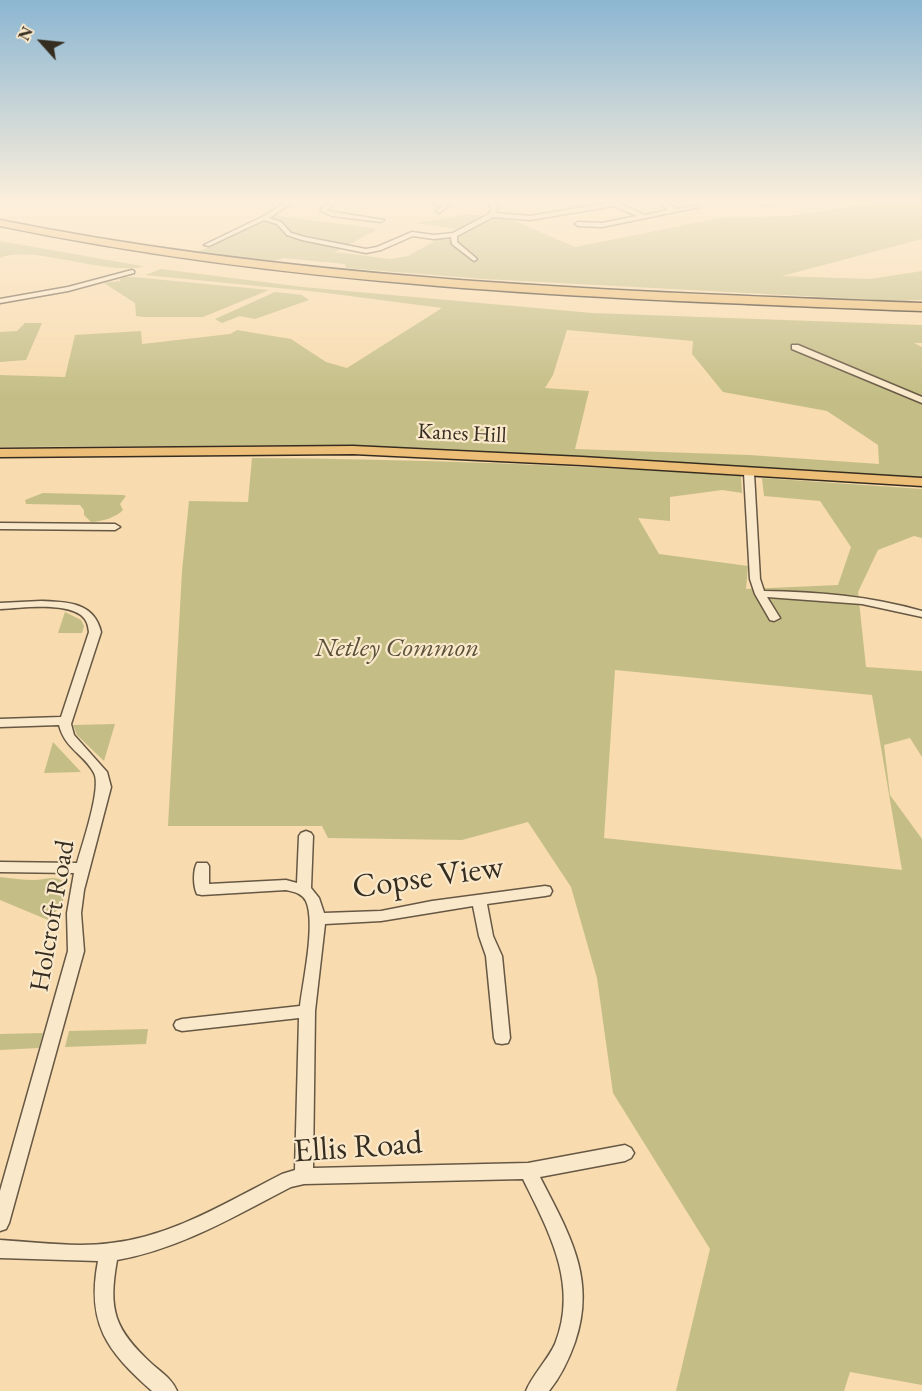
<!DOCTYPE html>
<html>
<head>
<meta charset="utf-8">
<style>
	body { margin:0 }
	#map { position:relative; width:922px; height:1391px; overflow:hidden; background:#f8dbae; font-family:"EB Garamond",serif }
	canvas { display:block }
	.north { position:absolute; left:12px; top:12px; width:60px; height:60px; -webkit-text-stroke:4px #fae8ca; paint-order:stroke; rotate:297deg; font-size:16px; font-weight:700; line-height:24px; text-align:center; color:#362d21 }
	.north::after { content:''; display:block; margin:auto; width:21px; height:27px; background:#362d21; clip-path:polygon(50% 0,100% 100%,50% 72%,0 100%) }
</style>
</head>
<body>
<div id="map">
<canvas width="922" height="1391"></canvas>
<div class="north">N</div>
</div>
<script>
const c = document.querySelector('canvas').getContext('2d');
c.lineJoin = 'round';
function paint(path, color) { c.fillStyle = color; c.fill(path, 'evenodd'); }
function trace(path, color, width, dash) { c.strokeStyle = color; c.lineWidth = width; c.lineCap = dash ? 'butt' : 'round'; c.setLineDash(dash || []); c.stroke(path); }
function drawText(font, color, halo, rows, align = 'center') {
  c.font = font + ' "EB Garamond",serif'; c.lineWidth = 4.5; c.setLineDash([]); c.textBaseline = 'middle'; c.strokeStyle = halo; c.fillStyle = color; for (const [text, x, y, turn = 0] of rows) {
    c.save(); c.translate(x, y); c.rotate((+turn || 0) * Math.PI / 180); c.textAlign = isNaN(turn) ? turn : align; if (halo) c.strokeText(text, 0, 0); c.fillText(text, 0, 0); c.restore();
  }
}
const green = new Path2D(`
	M897,200L906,202L922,201V239L782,276L870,279L922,271V300H878L484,279L346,268L345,264L283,258L270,262L198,252L274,215L378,229L335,252L390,259L408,256L456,229L415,223L469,214L515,221L575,247L720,218L789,216Z
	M0,241L142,266L143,267C101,275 31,244 0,258Z
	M161,269L303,287L592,313L922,325V343H914L922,347V480L515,453L341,445L0,447V375L65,377L75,335L141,331L142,344L230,334L237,330L291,339L326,362L347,368L442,308L319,292L145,275ZM567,330L693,341L692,354L723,392L827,411L878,445L879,464L749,455L575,449L589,391L545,388L553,375Z
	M125,277H133L269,290L203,317H144L136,316L135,303L104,283L120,281V279Z
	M275,292L302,295L309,300L255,319L240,316L222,323L215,319Z
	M25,323H42L26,360L0,362V332L17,331Z
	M252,458C415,459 578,465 741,476L742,493L722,490L670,497V521L638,518L659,554L748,566L746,589L838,585L851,547L820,501L764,496L762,478L922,489V538L914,536L878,550L858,592L866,667L922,671V757L910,738L884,745L890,795L922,839V1385L850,1372L844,1391H676L710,1249L613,1093L597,978L571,887L528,822L462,840L328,838L322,826H168L182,571L189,501L248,502ZM615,670L872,695L902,870L604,838Z
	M43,493L123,495L126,496L120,504L123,510C117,517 101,522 91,522L84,515V510L80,505L26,504L25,500Z
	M65,612L81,620L84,626L82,633H58Z
	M115,724L104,761L77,735L73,725Z
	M53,742L81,772L44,773Z
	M0,877C11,878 23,880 34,880C47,880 54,874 66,883L62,905L48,920L0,900Z
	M148,1029L146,1044L65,1047L69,1031Z
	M43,1033L39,1048L0,1050V1034Z`);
const street = new Path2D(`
	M288,200H296L269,218L281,222L291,233L305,237L366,249L377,247L412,232L434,235L453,233L489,214L491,209L487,200H493L497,209L496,213L530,216L608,203L606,200H612L645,215L668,210L657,200H664L676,209L696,205L699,207L602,227L578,226L575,224L578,222L602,223L637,216L614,206L530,220L493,217L457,236V242L477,259L474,261L452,244L451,237L434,239L413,236L381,250L366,253L302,240L287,235L277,224L264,220L209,246L204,245L266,215Z
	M331,200H338L327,210L333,212L384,220L381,222L332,216L321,211V209Z
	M377,200H406L403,202Z
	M426,200H437L449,205L439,213L436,211L442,206Z
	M755,200H795L764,205Z
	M132,270L134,271V273L68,291L0,303V299L68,287Z
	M792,345H798L922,397V403L792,349Z
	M749,470L754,473L760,579L764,591C818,592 870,596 922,611V617L862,604L767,597L780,618L774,621L770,620L755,594L750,579L744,473Z
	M0,523L115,524L120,527L115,530L0,529Z
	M41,601C67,602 94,602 101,632L71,724L74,735L107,772L111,787L84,890L81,913L84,951L9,1223L6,1229L0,1231V1191L68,951L67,913L74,873L0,872V862L77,863C82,845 102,787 94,773C84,754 65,749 59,725L0,727V719L61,717L89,632C88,625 87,620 81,615C63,602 22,608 0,609V603Z
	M306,831L311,833L313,836L311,888L319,898L324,913L381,911L432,901L545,886L550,887L552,891L550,895L545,896L487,904L493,936L502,956L510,1038L508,1043L502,1044L496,1043L494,1038L486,956L479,936L473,906L381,921L325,924L315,1011L313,1168L528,1163L625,1145L631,1148L634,1153L631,1158L625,1161L540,1177C568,1232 597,1278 575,1342C569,1359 561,1376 549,1391H526C533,1374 547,1361 555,1344C579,1285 549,1232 523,1179L304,1184L291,1187C235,1216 180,1249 117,1260C108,1310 114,1329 152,1364C161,1372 172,1379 177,1391H152C107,1351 86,1324 98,1261L0,1258V1240C36,1242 75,1248 111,1243C173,1236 227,1202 282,1174L295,1170L299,1018L182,1031L176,1029L174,1025L176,1021L182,1019L300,1006C303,981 316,923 306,901C302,893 294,892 286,890L202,895L197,894C193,886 193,870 197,863H207L209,866V884L286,880L297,883L299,836L301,833Z`);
const primary = new Path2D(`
	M353,446L582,457L922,478V486L582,465L353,454L0,457V449Z`);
const highway = new Path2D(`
	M0,220C303,281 614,291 922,303V311C614,299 303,289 0,226Z`);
const farStreetnames = [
	["Kanes Hill",462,434,3]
];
const parkNames = [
	["Netley Common",397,649]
];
const streetNames = [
	["Holcroft Road",53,916,-80]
];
const nearStreetnames = [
	["Copse View",428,878,-8],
	["Ellis Road",358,1148,-4]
];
paint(green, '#c4be86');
trace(street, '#665844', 3);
trace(primary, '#362d21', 3);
trace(highway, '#362d21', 3);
paint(street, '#fae8ca');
paint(primary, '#ecbe77');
paint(highway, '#ecbe77');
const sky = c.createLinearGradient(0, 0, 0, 395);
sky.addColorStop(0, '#8bb6d2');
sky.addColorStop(0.51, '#fcefdb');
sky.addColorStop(1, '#fcefdb00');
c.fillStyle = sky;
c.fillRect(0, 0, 922, 395);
drawText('22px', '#362d21', '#fae8ca', farStreetnames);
drawText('italic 27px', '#5a513a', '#fae8ca', parkNames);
drawText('27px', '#362d21', '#fae8ca', streetNames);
drawText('33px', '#362d21', '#fae8ca', nearStreetnames);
</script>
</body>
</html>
